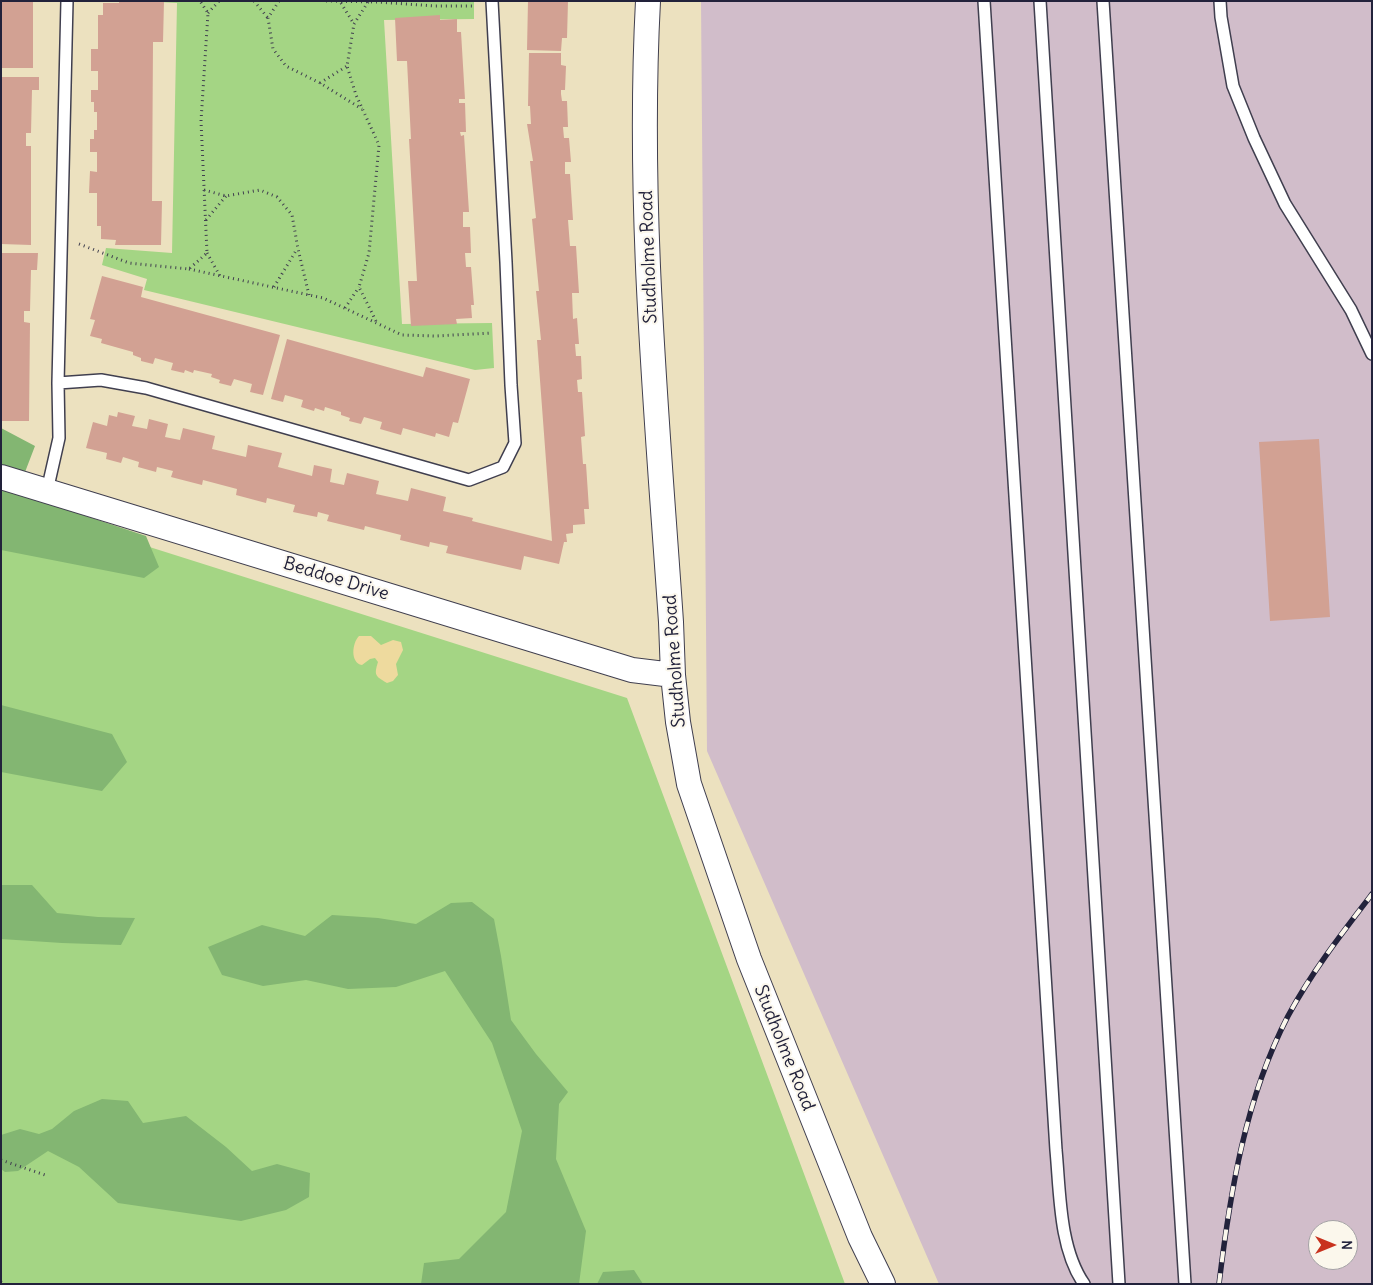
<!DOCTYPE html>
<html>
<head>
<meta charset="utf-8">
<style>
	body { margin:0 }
	#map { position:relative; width:1373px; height:1285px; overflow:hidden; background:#ece1bf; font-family:Delius,sans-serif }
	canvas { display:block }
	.frame { position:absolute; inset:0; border:2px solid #22223b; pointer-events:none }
	.north { position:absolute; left:1308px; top:1220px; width:50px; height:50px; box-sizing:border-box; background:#fbf7ec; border:1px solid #a4a2a5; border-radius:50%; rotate:90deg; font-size:14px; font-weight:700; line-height:20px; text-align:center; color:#22223b }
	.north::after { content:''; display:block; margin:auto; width:18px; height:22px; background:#c8321e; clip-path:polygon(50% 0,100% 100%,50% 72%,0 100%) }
</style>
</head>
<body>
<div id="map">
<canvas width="1373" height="1285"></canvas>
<div class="frame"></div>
<div class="north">N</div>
</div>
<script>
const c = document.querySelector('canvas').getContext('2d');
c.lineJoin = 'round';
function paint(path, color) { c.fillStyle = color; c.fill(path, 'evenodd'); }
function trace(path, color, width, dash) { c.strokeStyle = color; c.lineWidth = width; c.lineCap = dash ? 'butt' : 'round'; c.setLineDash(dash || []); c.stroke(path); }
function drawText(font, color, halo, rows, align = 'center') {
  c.font = font + ' Delius,sans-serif'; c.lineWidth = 4; c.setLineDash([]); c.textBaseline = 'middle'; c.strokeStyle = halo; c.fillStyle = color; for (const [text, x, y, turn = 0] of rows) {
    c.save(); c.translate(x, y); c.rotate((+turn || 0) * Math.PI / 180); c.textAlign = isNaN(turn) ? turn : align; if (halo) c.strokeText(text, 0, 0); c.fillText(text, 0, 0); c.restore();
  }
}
const industrial = new Path2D(`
	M701,1H1372V1284H939L707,751ZM1318,1230H1348V1260H1318Z`);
const green = new Path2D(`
	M141,1H474V19L384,20L402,324L492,323L494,368L475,370L144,290L147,279L102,265L106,248L172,253L177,3Z
	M1,500L627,698L845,1284H1Z`);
const forest = new Path2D(`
	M1,428L35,446L17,493L146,536L159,567L144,578L1,550Z
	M1,705L112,734L127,762L102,791L1,772Z
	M1,885H32L57,913L98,917L135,918L121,945L62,943L1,939Z
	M472,902L494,919L501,956L511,1020L536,1054L568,1092L559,1104L556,1159L586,1231L579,1284H421L424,1263L459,1259L506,1212L522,1131L492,1043L445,971L396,987L348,989L306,980L263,986L222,975L208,947L262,925L305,936L332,915L378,918L416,924L451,903Z
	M102,1099L128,1101L143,1123L186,1116L226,1147L252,1171L277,1164L310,1173L309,1197L286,1210L241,1221L118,1203L79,1167L48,1151L18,1171L5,1172L1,1169V1135L20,1129L39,1134L52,1129L74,1111Z
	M634,1270L643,1284H597L603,1272Z`);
const sand = new Path2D(`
	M359,636H371L381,645L393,640L401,642L403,650L396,664L398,675L393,681L387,683C375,676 374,675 378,662L375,658L370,659L362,665C350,663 352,643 359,636Z`);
const building = new Path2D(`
	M1,1H33V68H1Z
	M119,1H164L163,42H153L152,201H162L161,245H115L116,240L101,239V226H97V193H89L90,171L97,172V152H90V139H94V130H97V112H94V102H91V90H98V71H91V49H98V15H103V3H119Z
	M528,1H568L567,38H562L561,51L527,50Z
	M440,15V20L457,19V32H461L465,99H459V103H465L466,132H460L461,136L464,135L469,212H463V227H470L471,253H465L466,267H471L474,305H471L472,318L456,319L457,324L411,326L408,281H417L409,139H411L407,61H397L395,18Z
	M529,53H561V65L566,66L565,90H561V94L562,101H567L568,127H563L564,138H569L571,162H565V174H570L573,220H568L570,246H576L579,293H572L573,319L577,318L579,344H575L576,356H581L582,379L577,380L578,392H582L585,436L581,437L583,464H586L589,509H584L585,524L573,525V533L566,534L567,542H564L559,564L524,556L521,570L446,553L448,546L430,542L429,547L400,540L401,535L365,526L364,530L327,521L329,515L318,512L317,517L293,512L295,505L267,498L266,503L236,495L237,489L203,480L202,485L171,477L173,471L157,467L156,472L138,467L139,462L123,457L121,463L106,459L107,453L86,448L93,422L107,426L109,415L117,417L118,412L135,416L132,426L147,429L149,419L168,424L165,437L180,440L183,428L215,436L212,449L246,457L248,445L282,453L278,467L312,476L314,465L332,469L330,482L344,485L347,473L379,481L376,494L408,501L411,488L446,497L443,511L473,518L472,521L552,541L537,340H541L536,291H539L532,219L536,218L530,161H533L527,124H531L530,106H528Z
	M1,77H39V90H32L31,133H26V146H31V245L1,244Z
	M1,253H38L37,270H31L30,311H24V322L30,323L29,421H1Z
	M102,276L143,287L141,297L280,335L263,395L250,392L252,384L234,379L231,386L219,383L220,380L211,377L212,374L194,370L193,373L185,370L184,373L171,370L173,363L155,358L153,364L141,361V358L133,355V352L101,343L102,339L90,336L95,320L90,319Z
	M287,339L423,377L426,367L470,379L458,423L453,422L449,437L436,433L435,437L403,428L401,435L380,429L382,422L364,417L361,424L349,421L350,418L341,415V412L325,407L324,411L315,408L314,411L301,407L303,400L285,395L283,402L271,399Z
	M1319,439L1330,617L1270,621L1259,442Z`);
const path = new Path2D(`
	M254,1L268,18
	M279,1L268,18L273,49L286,66L320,83L362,109
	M326,1L378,2L435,6H474
	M368,2L354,24L347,66L356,95L379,145L369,253L359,287L377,323
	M341,3L354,24
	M208,13L219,1
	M320,83L347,66
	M204,190L226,196L260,190L277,197L292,215L298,249L309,295
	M206,220L226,196
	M79,244L129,263L189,269L207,253L201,121L208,13L200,1
	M207,253L220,276
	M189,269L323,298L402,335L436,336L492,333
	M274,287L297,249
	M345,308L359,287
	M1,1160L45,1175
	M1,1282L5,1284`);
const service = new Path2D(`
	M984,1L1056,1150C1060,1192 1059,1248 1084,1284
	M1040,1L1119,1284
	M1103,1L1185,1284
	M1220,1L1221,17L1233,86L1254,138L1285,204L1351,310L1372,354
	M58,383L101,380L146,388L469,480L503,467L515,443L511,385L506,262L492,1
	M47,491L59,438L58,383L67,1`);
const minor = new Path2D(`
	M648,1C637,208 657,416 671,622L673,675L678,722L689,784L749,959L860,1237L883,1284
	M1,477L632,670L673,675`);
const rail = new Path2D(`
	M1219,1284C1230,1193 1245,1099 1288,1016C1311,973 1342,933 1372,894`);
const streetNames = [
	["Studholme Road",649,257,-92],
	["Beddoe Drive",336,579,17],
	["Studholme Road",675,661,-94],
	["Studholme Road",784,1048,68]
];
paint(industrial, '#d1bdca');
paint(green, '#a4d584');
paint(forest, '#83b672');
paint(sand, '#eeda9e');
paint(building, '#d2a193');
trace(service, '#403f4f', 14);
trace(minor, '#403f4f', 26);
trace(path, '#403f4f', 3, [1, 4]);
trace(service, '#fff', 11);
trace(minor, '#fff', 24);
trace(rail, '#22223b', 5.5);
trace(rail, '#fbf7ec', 4, [11]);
drawText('18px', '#22223b', '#fbf7ec', streetNames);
</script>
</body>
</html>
